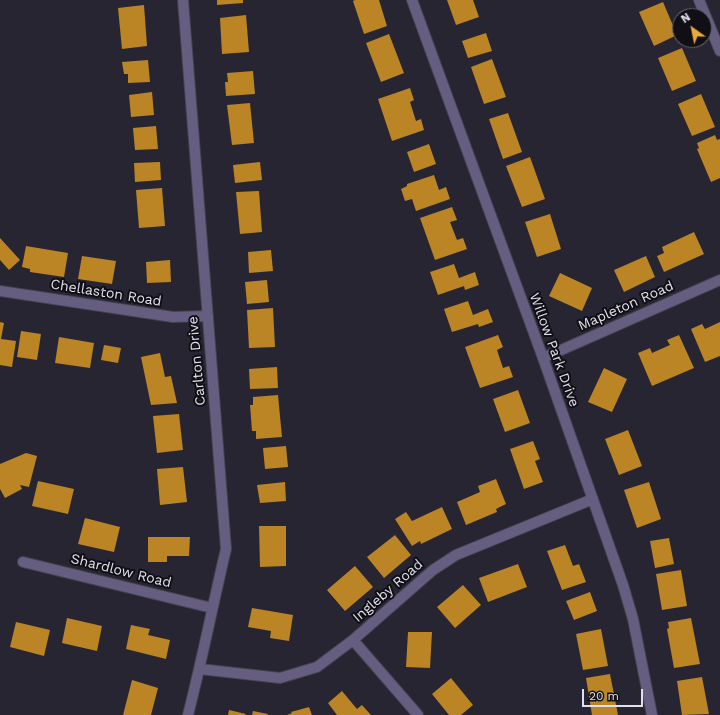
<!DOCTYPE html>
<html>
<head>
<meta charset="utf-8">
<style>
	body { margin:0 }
	#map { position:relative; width:720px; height:715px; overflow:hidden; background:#282533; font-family:"Work Sans",sans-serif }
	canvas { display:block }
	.north { position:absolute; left:672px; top:8px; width:40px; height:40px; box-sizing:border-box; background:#100f16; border:1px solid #64626a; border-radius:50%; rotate:327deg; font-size:11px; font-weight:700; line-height:16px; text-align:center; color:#e1dfe9 }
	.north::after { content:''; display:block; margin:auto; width:14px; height:18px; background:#eca93a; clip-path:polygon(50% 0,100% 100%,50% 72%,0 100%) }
	.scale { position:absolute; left:582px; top:689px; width:61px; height:18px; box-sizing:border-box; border:2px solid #e1dfe9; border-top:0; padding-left:5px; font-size:12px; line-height:14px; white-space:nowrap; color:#e1dfe9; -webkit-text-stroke:3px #100f16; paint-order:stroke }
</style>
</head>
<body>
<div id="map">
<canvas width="720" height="715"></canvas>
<div class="north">N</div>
<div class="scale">20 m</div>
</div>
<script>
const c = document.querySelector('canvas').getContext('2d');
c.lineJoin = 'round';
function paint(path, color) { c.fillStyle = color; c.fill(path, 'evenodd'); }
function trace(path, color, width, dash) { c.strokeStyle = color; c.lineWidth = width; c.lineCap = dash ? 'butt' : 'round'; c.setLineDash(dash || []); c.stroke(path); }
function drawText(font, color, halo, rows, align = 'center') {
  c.font = font + ' "Work Sans",sans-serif'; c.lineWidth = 4; c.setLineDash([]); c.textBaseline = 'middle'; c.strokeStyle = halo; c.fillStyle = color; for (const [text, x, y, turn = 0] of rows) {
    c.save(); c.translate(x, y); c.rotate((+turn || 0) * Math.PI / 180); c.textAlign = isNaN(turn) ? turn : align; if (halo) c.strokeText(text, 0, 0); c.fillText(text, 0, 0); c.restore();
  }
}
const building = new Path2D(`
	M217,0H243V3L217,5Z
	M355,0H379L387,26L364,34L353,1Z
	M447,0H473L479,17L456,25Z
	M663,2L677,35L654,46L639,12Z
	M144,5L147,46L122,49L118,8Z
	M246,15L249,52L222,54L220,18Z
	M486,33L492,51L468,58L462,41Z
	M389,34L404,73L381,82L366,43Z
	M682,48L696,81L672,91L658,58Z
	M492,59L506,97L484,104L471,67Z
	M148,60L150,82L128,83V74H124L122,62Z
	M253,71L255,94L226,96L225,82H228L227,73Z
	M410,88L414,100L410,102L416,121L421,119L424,130L392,141L378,99Z
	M152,92L154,115L131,117L129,95Z
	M701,94L715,127L692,136L678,104Z
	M250,103L254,143L232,145L227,105Z
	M508,113L522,152L503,159L489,119Z
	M156,126L158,149L135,150L133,128Z
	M715,135L717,140L720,139V178L711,182L697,149L699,148L697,143Z
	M429,144L436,164L414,172L407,152Z
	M530,157L545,199L522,207L506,166Z
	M160,162L161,180L135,182L134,163Z
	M260,162L262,180L235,183L233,165Z
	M434,175L439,190L446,187L450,199L416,211L412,199L405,201L401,189L407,186V184Z
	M162,188L165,226L139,228L136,190Z
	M259,191L262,232L240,234L236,192Z
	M452,207L457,220L450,222L457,240L463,238L467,249L435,260L420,218Z
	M550,214L561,249L537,257L525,222Z
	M694,232L704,254L664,272L657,256L664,253L662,247Z
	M0,238L20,260L9,270L0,260Z
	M26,246L68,253L64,277L30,272V269L22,267Z
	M271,250L273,271L249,273L248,252Z
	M82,256L116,261L112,284L78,279Z
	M646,256L655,277L624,292L614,270Z
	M170,260L171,282L147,283L146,262Z
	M454,264L459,278L475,272L479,285L465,290L464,286L438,295L430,272Z
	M560,273L592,288L582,311L549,296Z
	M267,280L269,302L247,304L245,282Z
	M468,301L473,315L488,309L493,322L479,327L478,324L452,332L444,309Z
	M273,308L275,347L249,348L247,310Z
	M0,322L4,323L1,339L16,341L12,367L0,365Z
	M720,322V356L705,362L691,329L702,324L705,329Z
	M21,331L41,334L37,360L17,357Z
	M498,335L503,347L497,350L503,368L509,366L513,377L480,388L465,347Z
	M679,335L694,368L652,386L638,353L650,348L652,353L670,345L667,340Z
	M59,337L94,343L90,368L55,363Z
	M104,345L121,348L118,363L101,360Z
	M160,353L165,377L171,376L177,403L151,405L141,357Z
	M277,367L278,388L250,389L249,369Z
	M604,368L627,379L612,412L588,402Z
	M518,390L530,423L505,432L493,399Z
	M278,395L282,437L256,439V431H252L250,405H253V397Z
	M179,414L183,450L157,453L153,416Z
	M628,430L642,466L619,475L605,439Z
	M533,441L540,459L535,461L543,482L524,489L510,449Z
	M286,446L288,467L265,469L263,448Z
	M26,453L37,456L29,487L20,485L22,489L5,498L0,489V464Z
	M183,467L187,502L160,505L157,469Z
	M496,479L506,504L496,509L497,512L466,525L457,502L480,492L478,486Z
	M38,481L74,489L68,514L32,506Z
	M285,482L286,501L260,503L257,485Z
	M649,482L661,519L637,528L624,490Z
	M442,507L452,529L421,544L420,541L412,546L395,519L406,512L412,521Z
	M85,518L120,527L114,552L78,544Z
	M259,526H286V566L260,567Z
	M395,535L411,555L384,578L367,557Z
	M148,537H190L189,556H167V562H148Z
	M669,538L674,564L655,568L650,541Z
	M565,545L573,566L579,564L586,582L562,590L547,551Z
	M518,564L527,587L488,602L479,578Z
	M355,566L373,587L345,611L327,590Z
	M681,570L687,606L662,610L656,574Z
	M463,585L481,605L455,628L437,607Z
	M590,592L597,611L574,620L566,601Z
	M252,608L293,615L289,641L270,638L271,631L248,627Z
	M67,618L102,626L97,651L62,643Z
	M691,618L700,664L674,668L667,629L669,628L668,622Z
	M16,622L50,630L44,656L10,647Z
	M131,625L150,629L148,635L170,640L166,659L126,649Z
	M601,629L608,666L583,670L576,634Z
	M408,632H432L430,668L406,667Z
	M610,674L618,715H592L586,678Z
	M702,677L709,714L682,715L677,681Z
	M451,678L473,705L461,715H449L432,694Z
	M132,680L158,688L151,715H123Z
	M342,691L357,709L362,705L371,715H337L328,703Z
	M309,707L312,715H287L292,713L291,712Z
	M229,710L246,714L245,715H228Z
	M253,711L268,714V715H252Z`);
const minor = new Path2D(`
	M183,0L226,549C213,604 202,660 188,715
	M412,0L543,358L623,585L633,619L652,715
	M699,0L720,51
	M0,291L173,317L208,316
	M543,358L720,280
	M23,562L212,608
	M353,640L418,715
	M200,669L280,678L317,667L353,640L433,570L456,555L593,499`);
const streetNames = [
	["Chellaston Road",106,293,9],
	["Mapleton Road",626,306,-24],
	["Willow Park Drive",554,350,70],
	["Carlton Drive",197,361,-95],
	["Shardlow Road",121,571,14],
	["Ingleby Road",388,591,-41]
];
paint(building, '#bb8425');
trace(minor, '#464350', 12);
trace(minor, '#655e81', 10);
drawText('14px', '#e1dfe9', '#100f16', streetNames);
</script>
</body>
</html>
